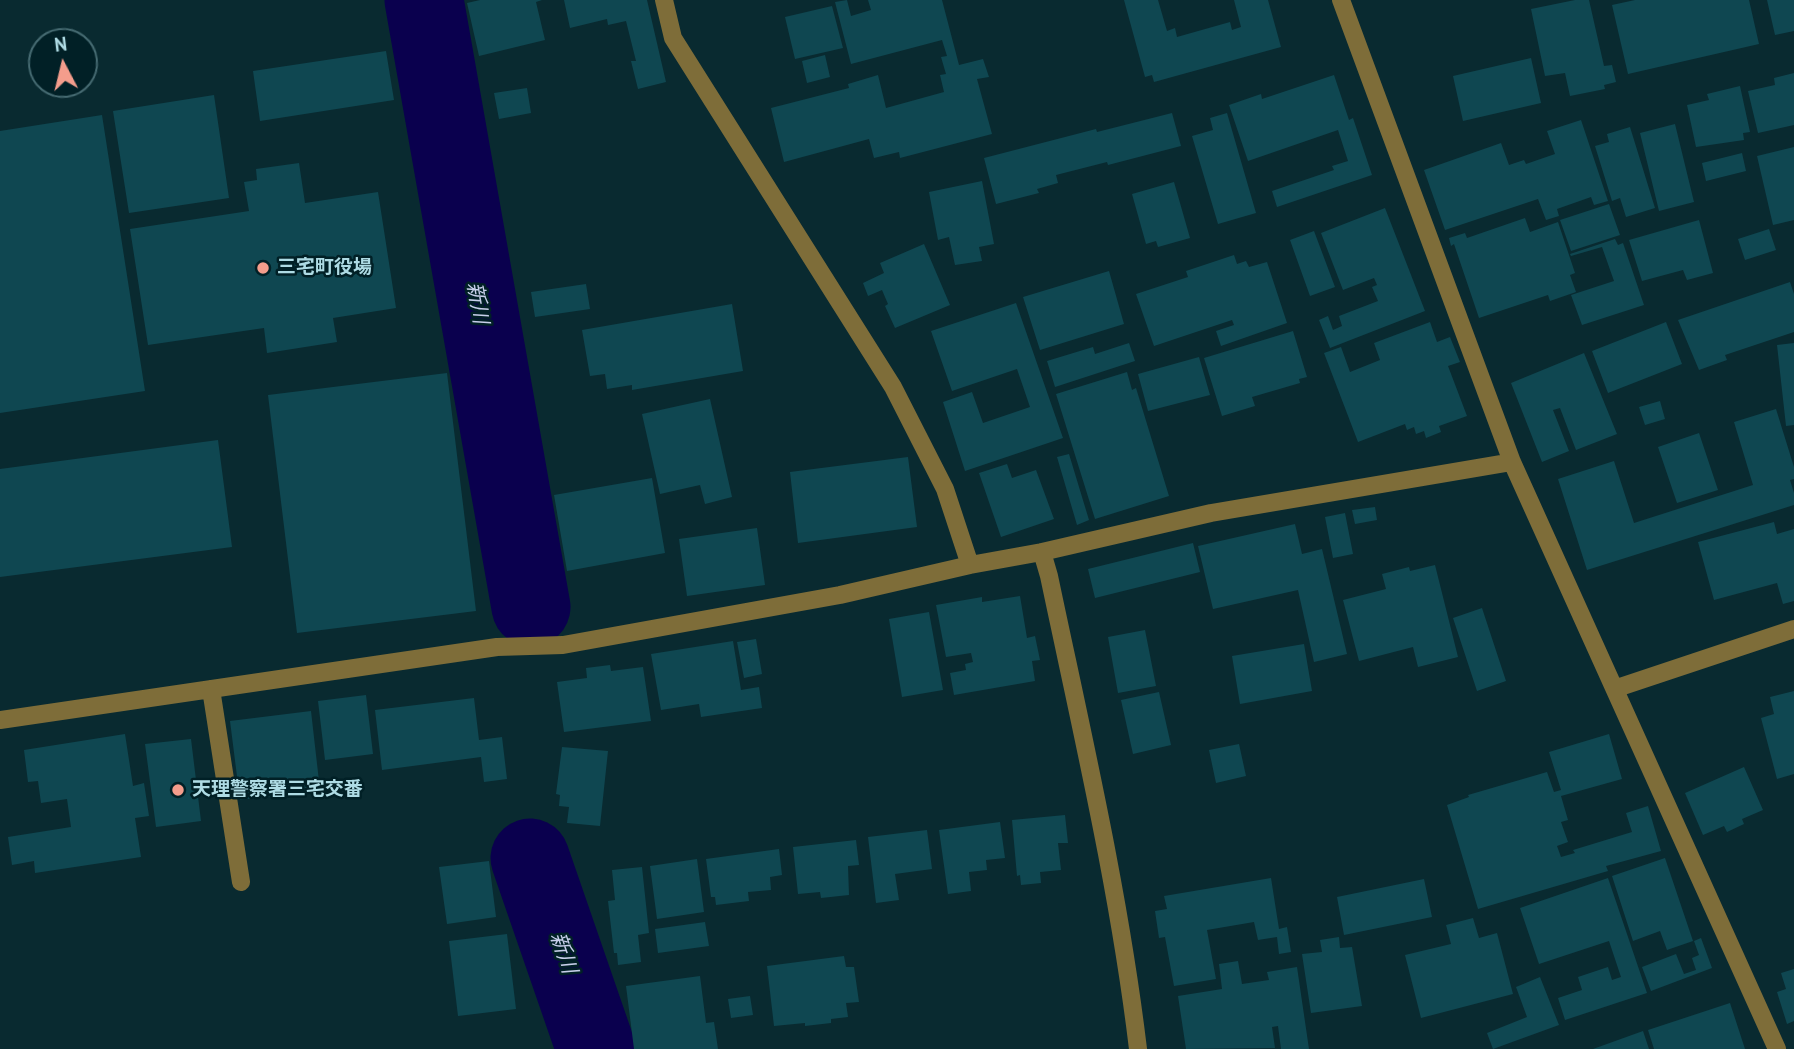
<!DOCTYPE html>
<html>
<head>
<meta charset="utf-8">
<style>
	body { margin:0 }
	#map { position:relative; width:1794px; height:1049px; overflow:hidden; background:#092a30; font-family:"PT Sans",sans-serif }
	canvas { display:block }
	.north { position:absolute; left:28px; top:28px; width:70px; height:70px; box-sizing:border-box; background:#012026; border:2px solid #466b72; border-radius:50%; rotate:353deg; font-size:19px; font-weight:700; line-height:28px; text-align:center; color:#aedbe4 }
	.north::after { content:''; display:block; margin:auto; width:24px; height:32px; background:#f49d8c; clip-path:polygon(50% 0,100% 100%,50% 72%,0 100%) }
</style>
</head>
<body>
<div id="map">
<canvas width="1794" height="1049"></canvas>
<div class="north">N</div>
</div>
<script>
const c = document.querySelector('canvas').getContext('2d');
c.lineJoin = 'round';
function trace(path, color, width, dash) { c.strokeStyle = color; c.lineWidth = width; c.lineCap = dash ? 'butt' : 'round'; c.setLineDash(dash || []); c.stroke(path); }
function paint(path, color) { c.fillStyle = color; c.fill(path, 'evenodd'); }
function drawText(font, color, halo, rows, align = 'center') {
  c.font = font + ' "PT Sans","Noto Sans JP",sans-serif'; c.lineWidth = 5; c.setLineDash([]); c.textBaseline = 'middle'; c.strokeStyle = halo; c.fillStyle = color; for (const [text, x, y, turn = 0] of rows) {
    c.save(); c.translate(x, y); c.rotate((+turn || 0) * Math.PI / 180); c.textAlign = isNaN(turn) ? turn : align; if (halo) c.strokeText(text, 0, 0); c.fillText(text, 0, 0); c.restore();
  }
}
const river = new Path2D(`
	M424,0L531,607
	M530,858L596,1049`);
const building = new Path2D(`
	M480,0H542L536,2L545,40L479,56L467,3Z
	M564,0H647L666,82L638,89L631,61H636L626,21L608,25L607,19L570,28Z
	M847,0L851,16L871,10L868,0H942L959,65L983,59L989,77L977,79L992,134L900,158L899,152L874,158L869,139L784,162L771,108L849,88L848,84L878,75L886,108L944,92L940,75L946,74L941,57L947,56L942,40L851,64L835,2Z
	M1124,0H1158L1167,31L1175,28L1177,37L1230,22L1232,30L1241,27L1234,0H1268L1281,47L1154,82L1152,75L1145,77Z
	M1575,0H1589L1604,66L1612,65L1616,82L1604,85L1605,89L1570,96L1565,73L1545,76L1531,9Z
	M1635,0H1749L1759,44L1628,74L1612,5Z
	M1767,0H1794V31L1775,35Z
	M832,6L843,48L795,59L785,17Z
	M386,51L394,100L260,121L253,71Z
	M825,55L830,77L807,83L802,61Z
	M1531,58L1541,103L1463,121L1453,76Z
	M1794,73V125L1758,133L1748,91L1775,85L1774,78Z
	M1334,75L1349,120L1353,118L1372,175L1277,207L1272,191L1334,170L1332,166L1348,161L1338,130L1248,161L1229,105L1261,94L1262,99Z
	M1740,86L1750,132L1743,133L1744,140L1696,147L1687,105L1709,100L1707,94Z
	M527,88L531,113L499,119L494,93Z
	M214,95L229,198L129,213L113,111Z
	M1172,113L1181,146L1108,165L1107,162L1056,175L1058,183L1037,189L1039,193L996,204L984,158L1096,129L1097,132Z
	M1227,113L1256,213L1218,224L1192,136L1213,130L1210,118Z
	M102,115L145,391L0,413V131Z
	M1581,120L1608,201L1594,205L1591,197L1557,209L1559,216L1546,220L1538,199L1445,230L1424,170L1501,143L1509,165L1524,160L1526,164L1555,154L1547,131Z
	M1675,124L1694,202L1659,211L1640,133Z
	M1630,127L1655,208L1626,217L1620,198L1612,201L1595,146L1609,142L1607,134Z
	M1794,147V220L1773,225L1757,156Z
	M1742,153L1746,171L1706,181L1702,163Z
	M299,163L305,203L378,192L396,308L333,318L337,342L267,353L264,328L148,345L130,229L249,211L244,182L257,180L256,169Z
	M982,181L994,244L979,247L982,261L955,265L949,237L938,240L929,192Z
	M1174,182L1190,238L1158,247L1156,241L1146,244L1132,194Z
	M1609,204L1620,235L1571,251L1560,220Z
	M1385,208L1425,311L1330,348L1319,320L1328,316L1333,330L1342,326L1339,316L1378,301L1372,287L1377,285L1374,278L1343,290L1321,233Z
	M1525,218L1530,232L1558,222L1575,273L1570,275L1576,292L1550,301L1548,295L1479,318L1454,244L1451,246L1449,238L1465,233L1467,238Z
	M1699,220L1713,273L1687,280L1683,270L1642,281L1629,240Z
	M1769,229L1776,250L1745,260L1738,239Z
	M1314,231L1335,287L1310,296L1290,240Z
	M1615,239L1618,245L1623,243L1644,305L1582,325L1571,295L1614,281L1602,247L1571,256L1570,254Z
	M924,244L950,305L895,328L885,306L888,304L882,290L868,296L863,283L884,273L880,263Z
	M1234,255L1237,264L1246,261L1249,267L1267,262L1287,323L1221,346L1216,331L1234,325L1232,320L1154,346L1136,294L1188,277L1186,271Z
	M1109,271L1124,324L1040,350L1023,297Z
	M1790,282L1794,294V332L1725,355L1727,360L1699,370L1678,320Z
	M586,284L590,309L535,317L531,292Z
	M1016,303L1063,438L965,471L943,402L972,392L983,423L1030,407L1017,369L952,391L931,331Z
	M732,304L743,371L632,390V385L607,389L605,374L590,376L582,330Z
	M1430,322L1437,342L1450,337L1460,362L1448,366L1467,416L1439,426L1441,432L1426,438L1424,431L1416,434L1414,427L1407,430L1405,424L1358,442L1324,353L1341,347L1350,372L1380,360L1374,343Z
	M1666,322L1682,364L1608,393L1592,351Z
	M1293,331L1307,377L1299,379L1300,383L1252,397L1255,406L1222,416L1204,358Z
	M1129,343L1135,361L1055,387L1047,361L1093,347L1095,354Z
	M1794,343V425L1786,426L1777,345Z
	M1584,353L1617,434L1576,450L1560,408L1553,410L1569,451L1542,462L1511,383Z
	M1199,357L1210,395L1148,411L1138,374Z
	M1127,372L1132,390L1136,388L1169,496L1095,519L1056,394Z
	M447,373L476,611L297,633L268,395Z
	M710,399L732,497L705,504L700,485L660,494L642,414Z
	M1660,401L1665,419L1645,425L1639,407Z
	M1776,409L1794,467V479L1790,480L1794,493V505L1587,570L1558,479L1614,461L1634,523L1753,485L1734,422Z
	M1699,433L1718,490L1677,503L1658,447Z
	M218,440L232,547L0,577V469Z
	M1069,454L1089,520L1077,525L1057,457Z
	M908,457L917,527L798,543L790,472Z
	M1007,464L1012,478L1036,470L1054,519L1001,537L979,473Z
	M652,478L665,553L567,571L554,495Z
	M1375,507L1377,520L1355,524L1352,510Z
	M1345,513L1353,554L1333,558L1325,517Z
	M1774,522L1777,534L1794,529V601L1783,604L1777,583L1714,600L1698,542Z
	M1295,524L1302,554L1322,549L1347,654L1314,662L1298,590L1213,609L1198,546Z
	M757,528L765,585L687,596L679,539Z
	M1193,543L1200,572L1095,598L1088,569Z
	M1435,565L1458,657L1418,667L1413,647L1359,661L1343,600L1386,589L1382,574L1409,567L1410,571Z
	M1020,596L1027,638L1035,636L1040,660L1032,661L1035,681L954,695L950,673L966,670L965,664L973,662L971,653L946,657L936,605L982,597V602Z
	M1482,608L1506,681L1477,691L1453,618Z
	M929,612L943,690L902,697L889,619Z
	M1145,630L1156,686L1118,693L1108,637Z
	M756,639L762,674L744,678L737,642Z
	M733,641L741,690L759,687L762,708L701,717L699,704L661,710L651,654Z
	M1304,644L1312,691L1240,704L1232,656Z
	M610,665L611,671L643,667L651,721L564,732L557,682L587,678L586,668Z
	M1794,691V774L1777,779L1761,718L1774,714L1770,697Z
	M1159,692L1171,745L1133,754L1121,700Z
	M366,695L373,754L325,760L318,701Z
	M474,698L479,740L502,737L507,779L484,782L481,757L382,770L375,710Z
	M311,711L320,790L240,800L230,721Z
	M125,734L133,786L144,783L149,816L135,818L141,857L35,873L34,861L12,865L8,837L71,827L67,799L41,803L38,781L28,782L24,750Z
	M1609,734L1622,779L1561,796L1568,820L1561,822L1568,842L1557,846L1561,857L1575,853L1573,850L1632,832L1626,813L1648,806L1661,851L1606,866L1608,871L1478,909L1447,805L1469,797L1468,795L1547,772L1554,792L1561,790L1549,752Z
	M191,739L201,821L156,827L145,744Z
	M1239,744L1246,776L1216,783L1209,750Z
	M562,747L608,751L600,826L567,823L569,807L559,806L560,795L556,794Z
	M1744,767L1763,810L1742,819L1744,824L1727,832L1724,826L1703,835L1685,793Z
	M1065,815L1068,843H1058L1061,870L1040,872L1041,883L1021,885L1020,875L1017,876L1012,820Z
	M1000,822L1005,858L986,860L987,870L969,872L971,891L948,894L939,830Z
	M927,830L932,869L895,874L899,900L876,903L868,837Z
	M856,840L859,865L848,866L849,895L821,898L820,892L798,894L793,847Z
	M779,849L782,875L770,877L771,890L748,892L749,901L716,905L715,897H711L706,859Z
	M1665,858L1693,941L1667,950L1660,931L1633,941L1612,876Z
	M697,859L704,912L657,919L650,866Z
	M489,861L496,917L447,924L439,867Z
	M642,867L649,933L638,935L641,962L618,965L617,953H614L608,901L615,900L612,870Z
	M1271,878L1279,929L1287,927L1291,952L1279,954L1277,937L1258,940L1254,922L1207,930L1216,979L1174,986L1165,937L1159,938L1155,911L1167,909L1164,896Z
	M1608,878L1647,993L1565,1020L1558,998L1582,990L1578,977L1608,967L1612,980L1621,977L1609,941L1539,964L1520,908Z
	M1424,879L1432,917L1344,935L1337,897Z
	M1473,918L1479,938L1497,933L1513,994L1421,1018L1405,955L1451,944L1446,925Z
	M705,922L709,946L658,953L655,929Z
	M507,934L516,1009L458,1016L449,941Z
	M1339,937L1340,948L1352,947L1362,1006L1311,1013L1302,954L1322,952L1320,940Z
	M1701,938L1712,968L1651,991L1642,967L1676,954L1684,974L1696,970L1692,958L1699,955L1694,941Z
	M844,956L846,967H854L859,1002L846,1003L848,1017L831,1019V1023L805,1026V1023L774,1026L767,966Z
	M1238,961L1242,984L1269,980L1267,972L1297,967L1309,1049H1281L1278,1026L1272,1027L1275,1048L1186,1049L1178,996L1222,989L1219,964Z
	M1794,969V1021L1787,1024L1777,992L1786,989L1781,973Z
	M700,976L706,1023L714,1022L718,1049H634L626,986Z
	M1540,977L1559,1025L1493,1049L1487,1033L1527,1017L1516,987Z
	M750,996L753,1015L731,1018L728,999Z
	M1730,1003L1745,1049H1654L1648,1030Z
	M1643,1031L1649,1049H1593Z`);
const minor = new Path2D(`
	M664,0L673,38L893,387L945,489L970,565
	M1341,0L1512,462L1777,1049
	M1042,552L1049,576C1082,733 1119,890 1138,1049
	M1617,688L1794,629
	M211,689L241,882
	M0,720L497,647L563,645L840,595L970,565L1042,552L1211,513L1512,462`);
const markers = [
	[263,268,7,"#f49d8c"],
	[178,790,7,"#f49d8c"]
];
const poiNames = [
	["三宅町役場",277,268],
	["天理警察署三宅交番",192,790]
];
const waterNames = [
	["新川",477,303,80],
	["新川",563,953,71]
];
trace(river, '#0a004e', 79);
paint(building, '#0f4751');
trace(minor, '#7e6d39', 18);
for (const [x, y, r, color] of markers) { const dot = new Path2D(); dot.arc(x, y, r, 0, 2 * Math.PI); c.fillStyle = color; c.fill(dot); trace(dot, '#012026', 2.5); }
drawText('bold 19px', '#aedbe4', '#012026', poiNames, 'left');
drawText('italic 21px', '#c7cfea', '#012026', waterNames);
</script>
</body>
</html>
